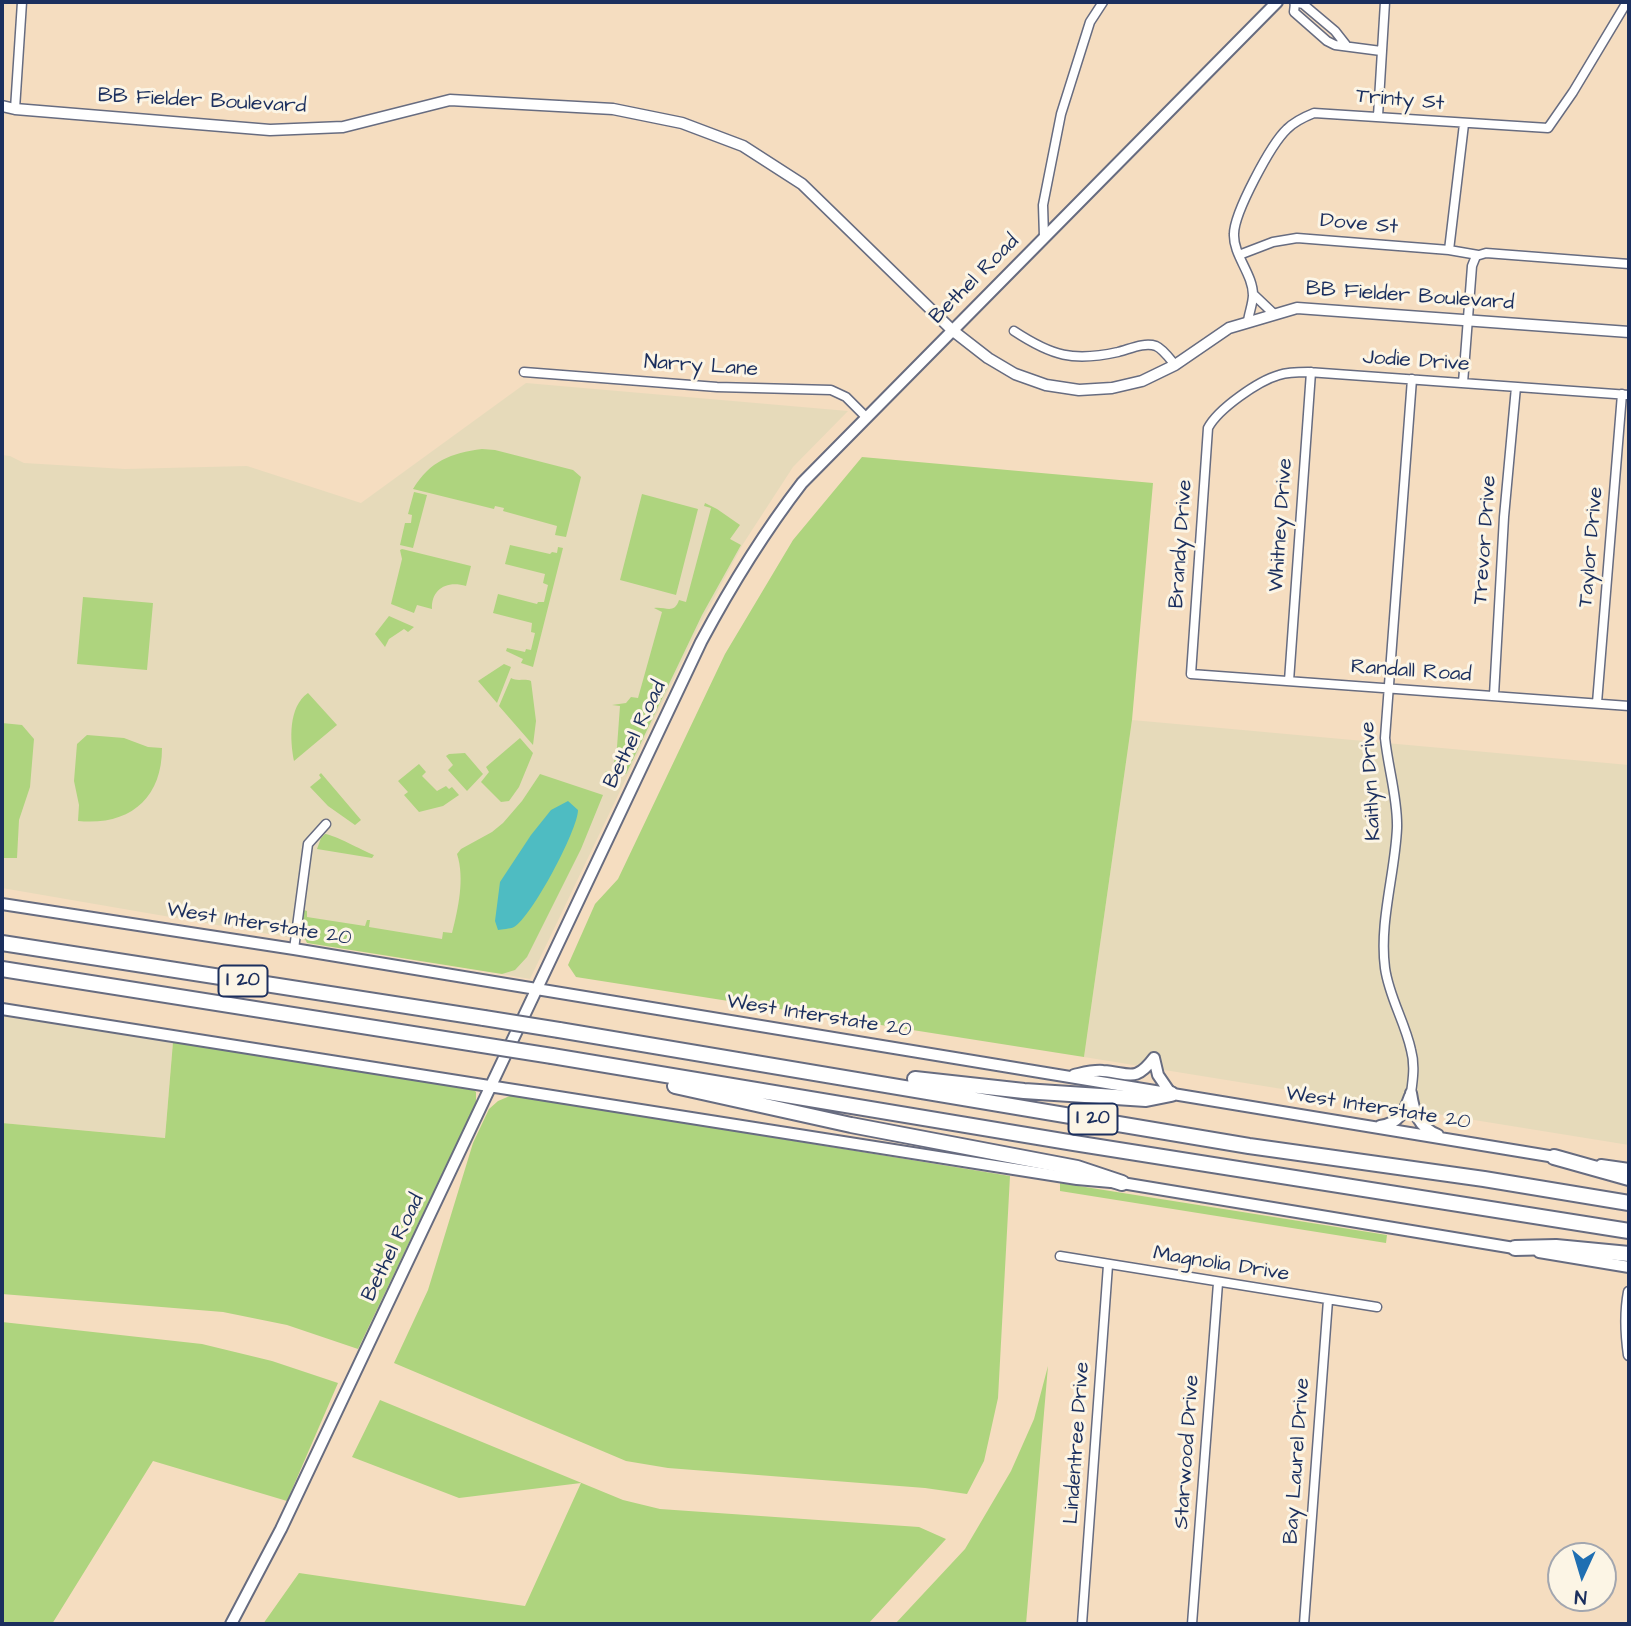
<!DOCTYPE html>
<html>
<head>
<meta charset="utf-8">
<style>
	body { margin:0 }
	#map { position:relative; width:1631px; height:1626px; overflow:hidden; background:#f5ddc0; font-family:"Architects Daughter",sans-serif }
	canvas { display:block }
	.frame { position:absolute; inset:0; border:4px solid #1b2f5e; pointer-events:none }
	.north { position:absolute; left:1547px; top:1542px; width:70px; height:70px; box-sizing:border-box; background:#fcf5e5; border:2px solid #a2a6af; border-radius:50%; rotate:184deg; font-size:19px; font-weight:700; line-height:28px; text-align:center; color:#1b2f5e }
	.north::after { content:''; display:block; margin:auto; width:24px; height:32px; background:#1f6fb2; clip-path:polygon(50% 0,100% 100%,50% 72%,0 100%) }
</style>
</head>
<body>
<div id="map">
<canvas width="1631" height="1626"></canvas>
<div class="frame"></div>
<div class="north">N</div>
</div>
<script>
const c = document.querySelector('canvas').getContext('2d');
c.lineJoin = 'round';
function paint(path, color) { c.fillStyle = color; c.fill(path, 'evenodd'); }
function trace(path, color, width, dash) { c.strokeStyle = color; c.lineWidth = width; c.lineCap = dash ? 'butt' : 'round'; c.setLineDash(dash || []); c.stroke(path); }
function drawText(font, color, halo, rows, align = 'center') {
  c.font = font + ' "Architects Daughter",sans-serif'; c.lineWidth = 6; c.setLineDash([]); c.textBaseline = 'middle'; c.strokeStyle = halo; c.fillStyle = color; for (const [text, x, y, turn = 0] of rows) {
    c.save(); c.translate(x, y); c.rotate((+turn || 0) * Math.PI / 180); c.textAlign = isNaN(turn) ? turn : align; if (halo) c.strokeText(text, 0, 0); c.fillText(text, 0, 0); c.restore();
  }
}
const built = new Path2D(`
	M526,383L848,411L793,467L743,544L700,624L530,979L2,888V455L10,456L24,463L125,469L247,466L361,503Z
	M1132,720L1629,765V1145L1084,1057Z
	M2,1014L173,1042L165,1138L2,1123Z`);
const green = new Path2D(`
	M482,449L495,450L573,470L581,477L566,537L555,535L557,526L503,511L504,508L495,506L494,509L413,489C430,461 451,453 482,449Z
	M862,457L1153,483L1132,720L1084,1057L576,977L568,965L595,904L618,879L725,654L793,540Z
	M414,492L427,495L413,548L400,545L405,523H411L412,515L408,514Z
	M642,494L698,509L676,595L620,580Z
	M705,503L717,509L740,525L730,539L741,545L702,615L626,774L616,770L611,780L606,781L603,779L606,771L612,772L617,747L620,706L612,705L626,703L631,697L638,698L662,612L654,608C665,606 674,615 679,600L686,602L711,508L704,506Z
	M510,545L550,554L552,552L557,553L558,547L563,548L533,667L521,663L523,659L506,651L507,648L525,652L526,649L531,650L535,633L531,632L532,623L493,613L498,594L537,604L538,602H544L548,585L543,583L545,574L505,564Z
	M402,549L471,566L466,586C447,580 431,589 432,609L417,605L414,613L391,604L402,559L400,550Z
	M83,597L153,603L147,670L77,664Z
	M389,616L414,627L408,632L404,629L389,639L385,647L375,634Z
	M504,664L511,667L497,703L478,681Z
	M511,678C518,682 524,678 531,681L536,721L533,745L499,706Z
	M308,693L337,725L294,761C290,740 288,707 308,693Z
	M2,723L22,725L34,739L30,787L19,820L17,858H2Z
	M87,735L124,738L148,747L162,748C162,800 128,826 78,821L79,805L74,781L77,744Z
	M520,738L533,753L519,787L509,801L501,802L481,782L489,772L486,767Z
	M465,753L483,774L467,791L448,770L453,765L446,756L449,754Z
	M419,764L426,772L422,776L437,791L446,786L449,789L452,787L459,795L443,806L419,812L404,795L408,792L398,781Z
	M321,773L361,820L355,825L328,806L310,787L321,778L319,775Z
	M540,774L603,795L581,849L527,957L515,970L502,974L307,943C301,932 302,922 304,910L307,911V917L365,926L367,920H370L369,927L442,939L443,932L452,933C458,909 465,879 457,854L461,849L492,832L503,823L522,801Z
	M325,834C335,835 361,850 374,855L372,858L317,849L321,838Z
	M173,1042L473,1089L476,1092V1103L358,1349L287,1325L223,1312L2,1294V1123L165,1138Z
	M512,1095L1010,1176L998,1398L984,1461L967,1494L925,1488L668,1468L626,1461L394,1363L428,1290L473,1143L489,1109L498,1101Z
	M1060,1183L1387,1235L1386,1243L1060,1191Z
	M2,1322L202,1344L272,1361L338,1383L287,1501L153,1461L52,1624H2Z
	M1048,1366L1026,1624H895L965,1549L1011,1471L1034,1419Z
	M380,1400L623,1500L660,1509L919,1527L946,1539L868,1624H263L299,1573L525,1606L581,1483L459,1498L352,1457Z`);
const water = new Path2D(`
	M568,801L578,810C578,830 531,918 514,927C510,929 502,929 498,930L495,921L500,882L531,835L551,810Z`);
const minor = new Path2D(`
	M1294,2L1303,4L1335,31L1346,45
	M1295,3L1294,12L1327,41L1335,45L1381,51
	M15,109L22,2
	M1378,116L1385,2
	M1044,237L1043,205L1061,114L1090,22L1103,2
	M1449,250L1464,124
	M1239,255L1273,242L1297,238L1449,250L1478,255
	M1253,294L1273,313
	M1248,321C1249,313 1253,303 1253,295C1253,274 1233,255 1234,234C1234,213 1271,144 1287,129C1295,121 1304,117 1314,113L1548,128L1573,92L1627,2
	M1014,331C1052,356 1073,362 1118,352C1130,349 1144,342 1156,346C1163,349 1170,359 1175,365
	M524,372L717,387L831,390L846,397L866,417
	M1463,383L1472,266L1476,256L1486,253L1629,264
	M1629,395L1308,372C1299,372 1288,372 1279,375C1258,381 1218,409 1208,428L1191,674L1629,706
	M1289,681L1311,372
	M1494,695L1504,517L1516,387
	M1597,703L1622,394
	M294,949L308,844L326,824
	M1411,1093C1413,1079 1415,1064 1411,1050C1405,1022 1389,997 1385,968C1379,922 1395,874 1397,828C1398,799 1388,768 1385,738L1412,379
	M1060,1256L1377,1307
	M1082,1624L1108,1265
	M1192,1624L1218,1283
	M1304,1624L1328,1300`);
const tertiary = new Path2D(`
	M2,106L15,109L270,130L343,127L450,100L613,109L682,123L743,146L802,184L952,330L988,358L1015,374L1046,385L1079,390L1112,388L1142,381L1175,365L1229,328L1297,308L1629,332
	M1629,1292C1625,1313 1626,1334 1629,1355`);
const secondary = new Path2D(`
	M2,904L294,949L1561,1158
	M2,1009L1077,1179L1122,1183L1520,1249
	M1154,1058L1158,1075L1171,1094
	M1074,1075C1083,1073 1093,1070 1103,1071C1130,1073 1135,1083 1154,1058
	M1411,1093C1414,1113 1418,1127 1438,1135
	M1380,1126C1399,1123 1404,1113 1410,1096
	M1601,1165L1629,1169
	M1539,1252L1629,1267
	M231,1624L281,1529L701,642C732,584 762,535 802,483L1277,2`);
const motorway = new Path2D(`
	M2,943L484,1018
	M2,969L476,1044
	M559,1030L1249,1146L1484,1179L1629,1203
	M552,1056L1074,1143L1629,1231
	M915,1079L1024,1091L1146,1099L1171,1094
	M675,1086L851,1125L1077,1168L1122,1183
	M1554,1157L1629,1178
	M1515,1248L1556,1247L1629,1254`);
const motorwayBridge = new Path2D(`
	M484,1018L559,1030
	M476,1044L552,1056`);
const shields = [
	[243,981,49],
	[1093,1119,49]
];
const shieldNames = [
	["I 20",243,981],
	["I 20",1093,1119]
];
const streetNames = [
	["Trinty St",1400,101,5],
	["BB Fielder Boulevard",202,102,3],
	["Dove St",1359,225,5],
	["Bethel Road",975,280,-45],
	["BB Fielder Boulevard",1410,297,4],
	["Jodie Drive",1416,362,4],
	["Narry Lane",701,367,4],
	["Whitney Drive",1282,525,-86],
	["Trevor Drive",1486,540,-86],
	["Brandy Drive",1182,544,-86],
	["Taylor Drive",1592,547,-85],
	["Randall Road",1411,672,4],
	["Bethel Road",636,735,-64],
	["Kaitlyn Drive",1372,781,-93],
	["West Interstate 20",259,925,9],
	["West Interstate 20",819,1017,9],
	["West Interstate 20",1378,1109,9],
	["Bethel Road",394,1248,-64],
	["Magnolia Drive",1221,1265,9],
	["Lindentree Drive",1078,1443,-86],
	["Starwood Drive",1188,1452,-86],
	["Bay Laurel Drive",1298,1461,-86]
];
paint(built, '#e6daba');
paint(green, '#aed47e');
paint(water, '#4ebcc2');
trace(minor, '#676c80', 11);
trace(tertiary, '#676c80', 13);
trace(secondary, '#676c80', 14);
trace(motorway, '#676c80', 18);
trace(minor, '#fff', 8);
trace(tertiary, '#fff', 10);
trace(secondary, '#fff', 10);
trace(motorway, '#fff', 14);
trace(motorwayBridge, '#676c80', 18, []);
trace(motorwayBridge, '#fff', 14);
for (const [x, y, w] of shields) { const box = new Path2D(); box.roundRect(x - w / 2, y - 15.5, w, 31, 5); c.fillStyle = '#fcf5e5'; c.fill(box); trace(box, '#1b2f5e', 2); }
drawText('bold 19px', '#1b2f5e', null, shieldNames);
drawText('21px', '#1b2f5e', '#fcf5e5', streetNames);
</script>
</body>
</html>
